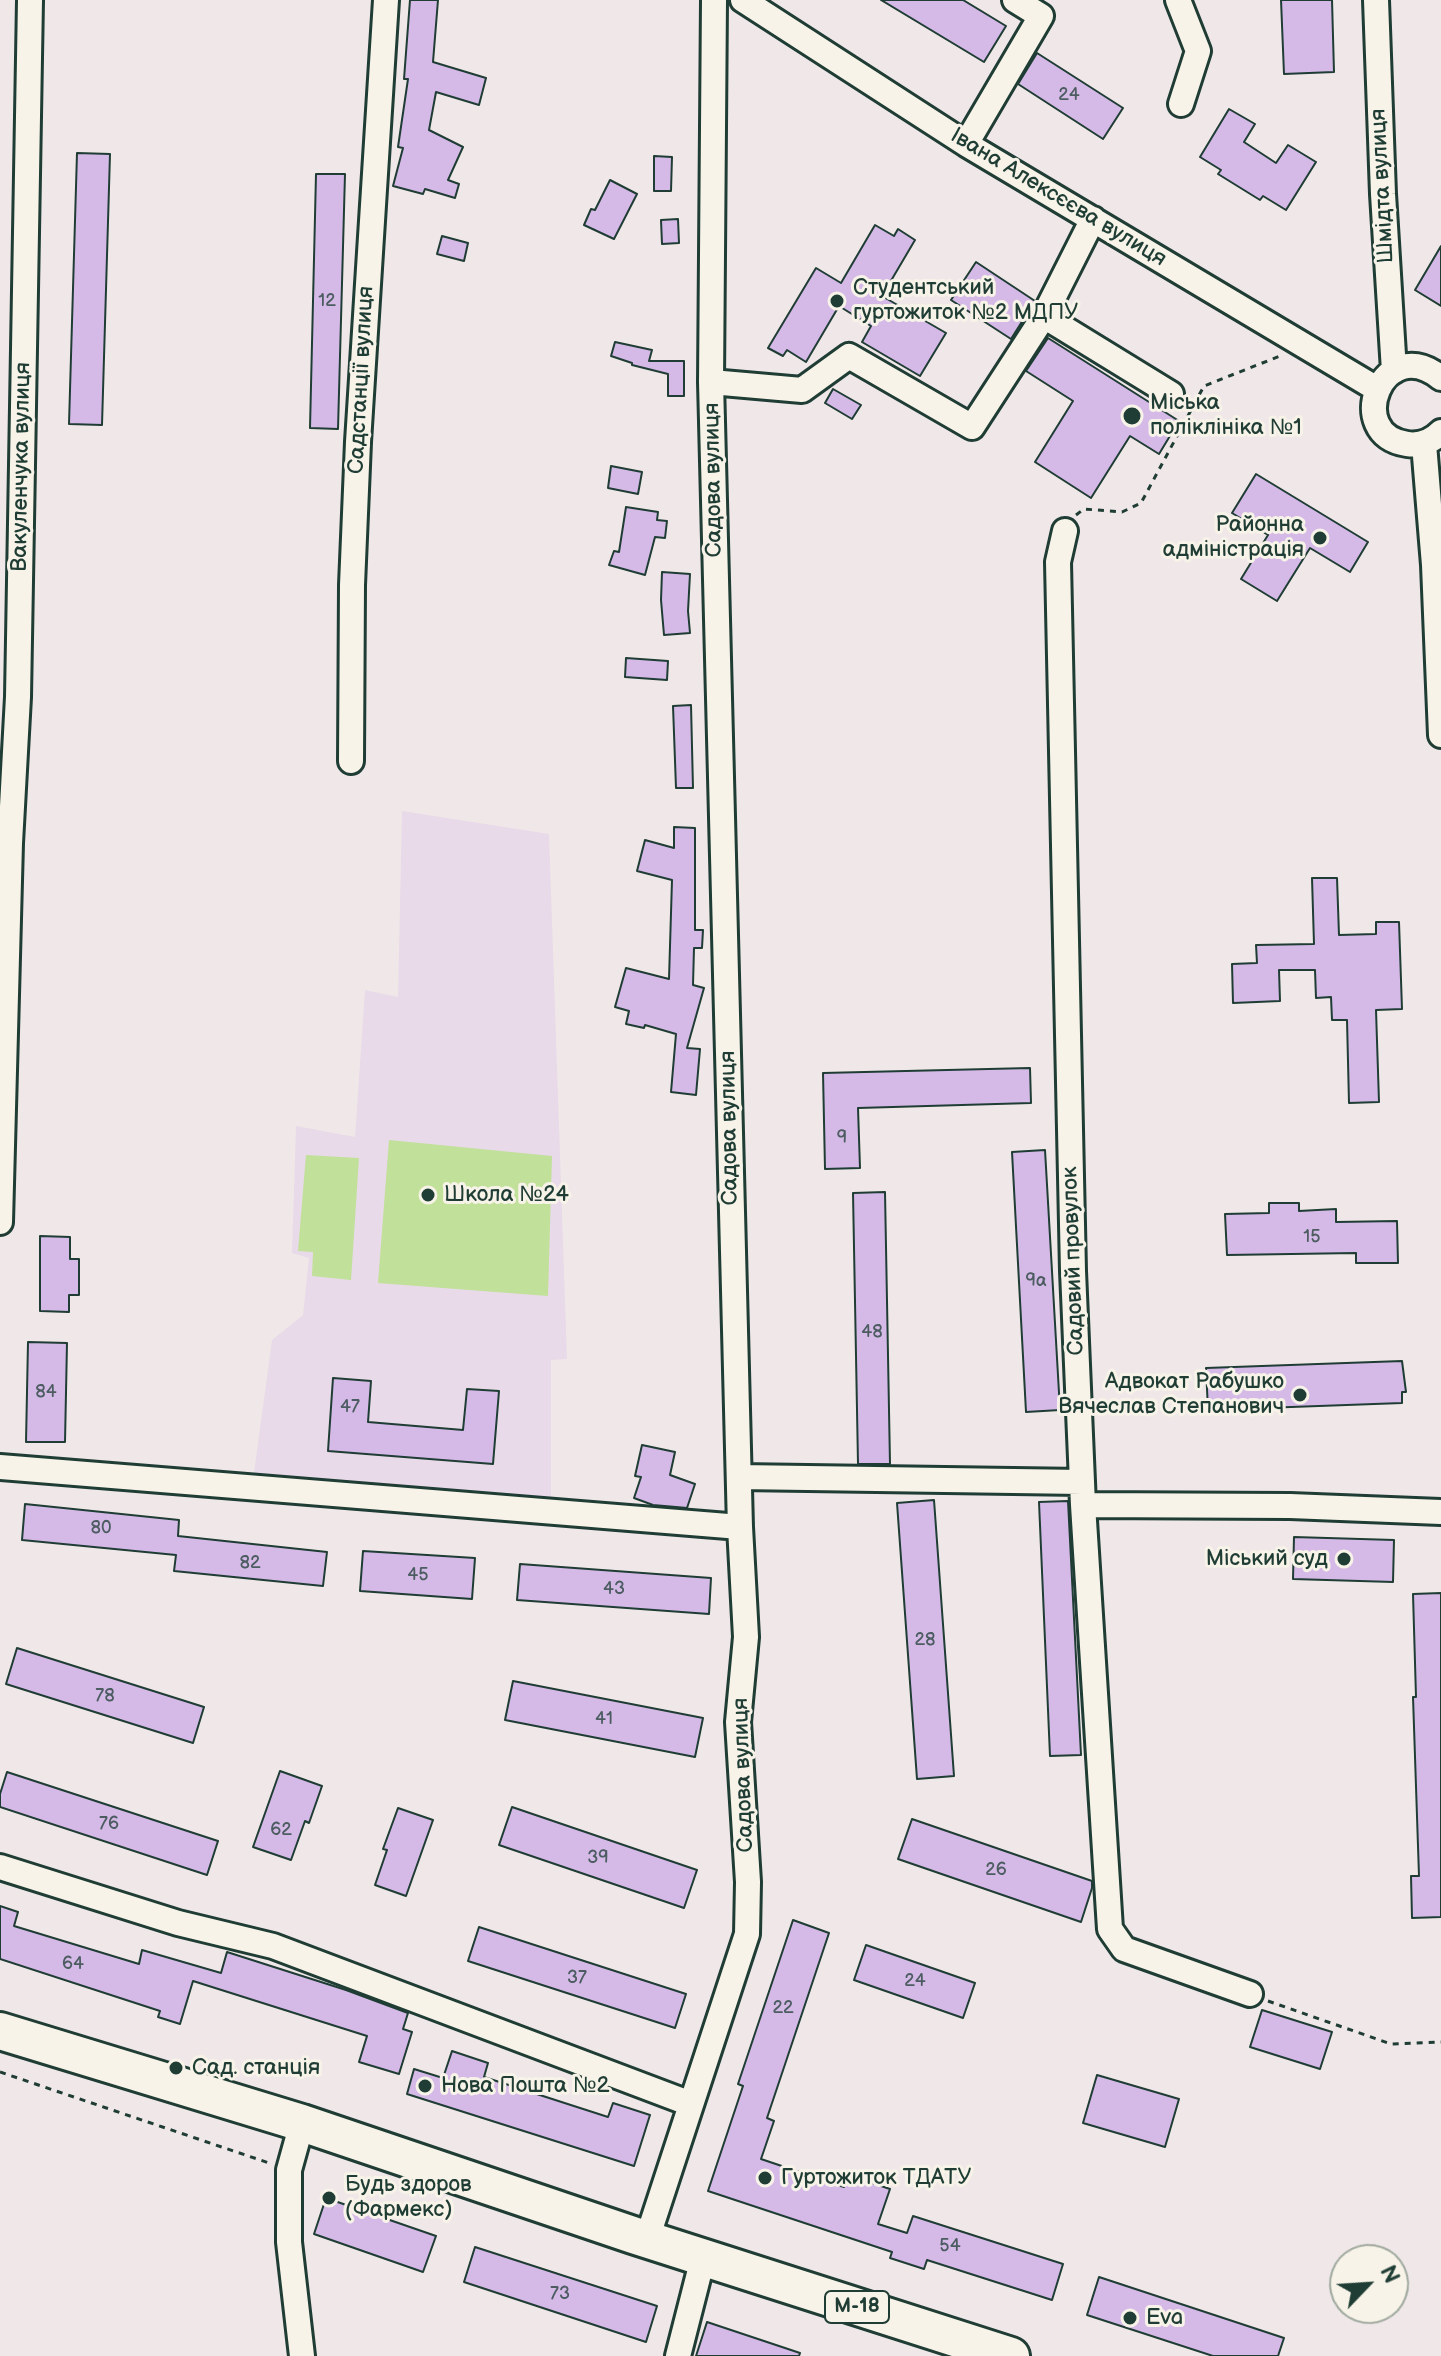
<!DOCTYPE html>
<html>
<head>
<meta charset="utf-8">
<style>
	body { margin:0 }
	#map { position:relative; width:1441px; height:2356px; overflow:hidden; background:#f0e8e8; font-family:"Balsamiq Sans",sans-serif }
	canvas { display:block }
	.north { position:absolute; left:1329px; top:2244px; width:80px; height:80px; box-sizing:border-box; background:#f7f3e8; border:2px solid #a1aaa0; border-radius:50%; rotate:65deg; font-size:22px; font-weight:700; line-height:32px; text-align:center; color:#1f3d34 }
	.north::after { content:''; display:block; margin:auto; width:28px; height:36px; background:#1f3d34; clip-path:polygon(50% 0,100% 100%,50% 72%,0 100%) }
</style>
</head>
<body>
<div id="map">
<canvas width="1441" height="2356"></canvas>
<div class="north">N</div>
</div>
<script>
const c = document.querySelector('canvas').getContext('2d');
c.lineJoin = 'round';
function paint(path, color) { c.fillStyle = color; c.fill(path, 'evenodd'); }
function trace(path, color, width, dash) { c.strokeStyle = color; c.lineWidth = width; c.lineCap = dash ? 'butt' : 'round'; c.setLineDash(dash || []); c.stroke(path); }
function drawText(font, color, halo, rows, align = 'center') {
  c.font = font + ' "Balsamiq Sans",sans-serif'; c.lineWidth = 6; c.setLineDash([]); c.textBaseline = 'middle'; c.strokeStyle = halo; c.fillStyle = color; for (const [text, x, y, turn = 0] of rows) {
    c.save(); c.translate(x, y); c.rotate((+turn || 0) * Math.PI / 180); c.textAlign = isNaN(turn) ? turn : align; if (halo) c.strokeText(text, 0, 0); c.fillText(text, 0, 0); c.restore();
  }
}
const built = new Path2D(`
	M402,811L549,834L567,1359L551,1360V1504L253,1480L272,1340L303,1315L309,1258L292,1253L296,1126L355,1137L365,990L398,997Z`);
const green = new Path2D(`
	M389,1140L552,1156L548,1296L378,1283Z
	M306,1155L359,1158L351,1280L312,1276L313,1252L298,1251Z`);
const building = new Path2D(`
	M410,0H438L433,62L486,78L479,105L436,92L429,130L463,147L448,180L459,184L455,198L425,189L423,194L393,186L403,148L398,147L408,79H404Z
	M881,0H963L1006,26L984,62Z
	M1281,0H1332L1334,72L1284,74Z
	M1037,53L1123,108L1103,139L1018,84Z
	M1229,109L1255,124L1244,142L1276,163L1288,145L1316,162L1286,210L1263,196L1260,200L1218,174L1221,170L1200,157Z
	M77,153L110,154L102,425L69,424Z
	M654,156L672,157L671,191H654Z
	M316,174H345L338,429L310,428Z
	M610,180L637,194L614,239L584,225L591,209L595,210Z
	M678,219L679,243L662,244L661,220Z
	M875,225L894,236L898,229L915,240L882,296L946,333L920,376L862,342L871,326L839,306L806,362L787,350L783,356L768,348L816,268L841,283Z
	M442,236L468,243L464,261L437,254Z
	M1441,246V306L1415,290Z
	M976,262L1035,301L1011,339L951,300Z
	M1048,338L1179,421L1159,454L1130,436L1091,498L1035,462L1073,401L1026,371Z
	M615,342L652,350L649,361H684V396H668V374L632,365V363L611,356Z
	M833,389L861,405L852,419L825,403Z
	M611,466L642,472L638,494L608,488Z
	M1256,474L1368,542L1350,572L1310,548L1277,601L1241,579L1268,535L1232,513Z
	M626,507L658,512L657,520L667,521L665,538L655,537L645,575L609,565L614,551L619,552Z
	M662,572L690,574L688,611L690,633L664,635L661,600Z
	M626,658L668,661L667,680L625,677Z
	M691,705L693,788H676L673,706Z
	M674,827L695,828V930H703L702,948H694L693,985L704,988L687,1048L700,1049L696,1095L671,1092L676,1034L645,1025L644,1028L626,1024L629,1011L615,1007L626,968L669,979L672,880L637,871L645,840L674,848Z
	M1312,878H1337L1339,935L1376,934V922H1399L1402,1009L1376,1010L1379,1102L1349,1103L1347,1020H1332L1331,997L1316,998L1315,970H1279L1280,1001L1233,1003L1232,964L1257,963L1256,945L1314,944Z
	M1030,1068L1031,1103L858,1108L860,1168L825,1169L823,1073Z
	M1045,1150L1060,1410L1026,1412L1012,1152Z
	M885,1192L890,1464H858L853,1193Z
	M1269,1203H1299V1211L1336,1209V1222L1397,1221L1398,1263H1356V1253L1227,1255L1225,1214L1269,1213Z
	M40,1236L70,1237V1259H79V1295H69V1312L40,1311Z
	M28,1342L67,1343L65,1442H26Z
	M1402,1361L1406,1392H1402V1403L1208,1410L1206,1368Z
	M333,1378L371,1381L368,1422L463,1430L467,1389L499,1391L493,1464L328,1451Z
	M642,1445L675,1452L670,1475L695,1484L687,1508L653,1505L634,1498L641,1477L635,1476Z
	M934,1500L954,1776L917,1779L897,1503Z
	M1068,1501L1081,1755L1050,1756L1039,1502Z
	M25,1504L179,1520L178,1536L327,1552L323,1586L174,1571L176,1555L22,1540Z
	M1294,1537L1394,1540L1393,1582L1293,1579Z
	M363,1551L475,1558L472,1599L360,1591Z
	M520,1564L711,1578L709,1614L517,1600Z
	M1441,1593V1917L1412,1918L1411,1876H1419L1413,1697H1416L1413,1594Z
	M17,1648L204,1707L193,1743L6,1684Z
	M513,1681L703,1718L695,1757L505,1720Z
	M280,1771L322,1786L309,1823L305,1821L291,1860L253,1847Z
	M7,1772L218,1841L207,1875L0,1807V1794Z
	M512,1807L697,1870L684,1908L499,1845Z
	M398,1808L433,1820L406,1896L375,1885L387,1850L383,1849Z
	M912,1819L1092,1881V1888L1081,1922L898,1859Z
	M0,1906L18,1912L14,1926L139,1964L142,1950L221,1973L227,1952L346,1990L408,2013L403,2029L412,2032L399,2074L359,2062L367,2036L193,1981L180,2024L158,2017L160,2011L0,1959Z
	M793,1920L829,1933L767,2118L774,2121L761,2159L844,2187L848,2175L890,2189L878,2224L907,2233L913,2216L1063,2264L1052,2300L927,2260L924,2269L890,2258L892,2252L708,2191L743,2086L738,2084Z
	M479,1927L686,1994L675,2028L468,1961Z
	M866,1945L975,1983L963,2018L854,1980Z
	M1262,2010L1332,2032L1320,2069L1250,2047Z
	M452,2051L488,2063L484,2077L608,2117L613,2103L650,2115L634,2166L407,2094L414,2069L443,2078Z
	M1097,2075L1179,2099L1165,2147L1083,2123Z
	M326,2198L436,2236L423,2272L314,2234Z
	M475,2247L657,2306L646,2342L464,2282Z
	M1099,2277L1284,2338L1278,2356H1213L1087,2315Z
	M707,2322L800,2353L799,2356H696Z`);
const path = new Path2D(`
	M1076,515L1084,509L1122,512L1141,503L1204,386L1280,356
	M1268,2001L1391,2044L1441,2042
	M0,2072L269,2163`);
const minor = new Path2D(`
	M743,0L966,144L1377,389
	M1178,0L1198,51L1181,104
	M1376,0L1383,194L1394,371
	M966,144L1041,16L1015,0
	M1093,219L1044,316L1171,394
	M1441,378C1382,331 1343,435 1407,444C1420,446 1432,441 1441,432
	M711,382L802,390L849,356L972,427L1044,316
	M1424,444L1434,565L1441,735
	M1065,531L1058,562L1073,1271L1083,1505L1110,1929L1124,1949L1250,1994
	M351,761L352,585L358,442L386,0
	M0,1222L10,843L18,697L30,0
	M0,1467L740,1527
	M739,1477L1082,1482
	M1083,1505L1290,1506L1441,1512
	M0,1867L178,1923L273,1946L691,2104
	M647,2239L747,1934L748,1882L738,1722L746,1637L740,1527L711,382L714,0
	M302,2356L289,2242V2170L302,2123
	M678,2356L703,2258`);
const highway = new Path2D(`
	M0,2031L302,2123L633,2235L1011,2356`);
const markers = [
	[837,301,8,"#1f3d34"],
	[1132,416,10,"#1f3d34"],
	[1320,538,8,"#1f3d34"],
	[428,1195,8,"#1f3d34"],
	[1300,1395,8,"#1f3d34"],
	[1344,1559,8,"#1f3d34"],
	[176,2068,8,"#1f3d34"],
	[425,2086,8,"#1f3d34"],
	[765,2178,8,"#1f3d34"],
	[329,2198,8,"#1f3d34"],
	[1130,2318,8,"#1f3d34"]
];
const numberNames = [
	["24",1069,95],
	["12",327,301],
	["9",842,1138],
	["15",1312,1237],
	["9а",1036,1281],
	["48",872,1332],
	["84",46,1392],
	["47",350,1407],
	["80",101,1528],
	["82",250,1563],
	["45",418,1575],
	["43",614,1589],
	["28",925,1640],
	["78",105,1696],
	["41",604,1719],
	["76",109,1824],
	["62",281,1830],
	["39",598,1858],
	["26",996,1870],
	["64",73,1964],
	["37",577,1978],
	["24",915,1981],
	["22",783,2008],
	["54",950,2246],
	["73",560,2294]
];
const shields = [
	[857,2307,64]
];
const shieldNames = [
	["М-18",857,2307]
];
const streetNames = [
	["Шмідта вулиця",1383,186,-93],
	["Івана Алексєєва вулиця",1058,198,31],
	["Садстанції вулиця",362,380,-87],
	["Вакуленчука вулиця",22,467,-89],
	["Садова вулиця",714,480,-91],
	["Садова вулиця",730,1128,-91],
	["Садовий провулок",1074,1261,-92],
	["Садова вулиця",744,1775,-92]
];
const poiNames = [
	["Студентський",853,288],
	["гуртожиток №2 МДПУ",853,313],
	["Міська",1150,403],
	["поліклініка №1",1150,428],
	["Районна",1304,525,"right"],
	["адміністрація",1304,550,"right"],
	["Школа №24",444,1195],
	["Адвокат Рабушко",1284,1382,"right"],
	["Вячеслав Степанович",1284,1407,"right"],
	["Міський суд",1328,1559,"right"],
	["Сад. станція",192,2068],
	["Нова Пошта №2",441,2086],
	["Гуртожиток ТДАТУ",781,2178],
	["Будь здоров",345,2185],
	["(Фармекс)",345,2210],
	["Eva",1146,2318]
];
paint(built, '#e8dae8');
paint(green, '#c1e099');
paint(building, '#d5bae8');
trace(building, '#1f3d34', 2);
trace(minor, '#1f3d34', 30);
trace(highway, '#1f3d34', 42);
trace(path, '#1f3d34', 3, [6, 6]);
trace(minor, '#f7f3e8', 24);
trace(highway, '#f7f3e8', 36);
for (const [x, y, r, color] of markers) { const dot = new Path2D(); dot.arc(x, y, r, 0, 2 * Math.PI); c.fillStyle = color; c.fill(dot); trace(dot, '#f7f3e8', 3); }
drawText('18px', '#4c5c61', null, numberNames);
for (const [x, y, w] of shields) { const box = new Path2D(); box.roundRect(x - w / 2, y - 16, w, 32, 6); c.fillStyle = '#f7f3e8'; c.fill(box); trace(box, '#1f3d34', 2); }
drawText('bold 20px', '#1f3d34', null, shieldNames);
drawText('22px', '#1f3d34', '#f7f3e8', streetNames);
drawText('22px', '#1f3d34', '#f7f3e8', poiNames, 'left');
</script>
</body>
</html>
